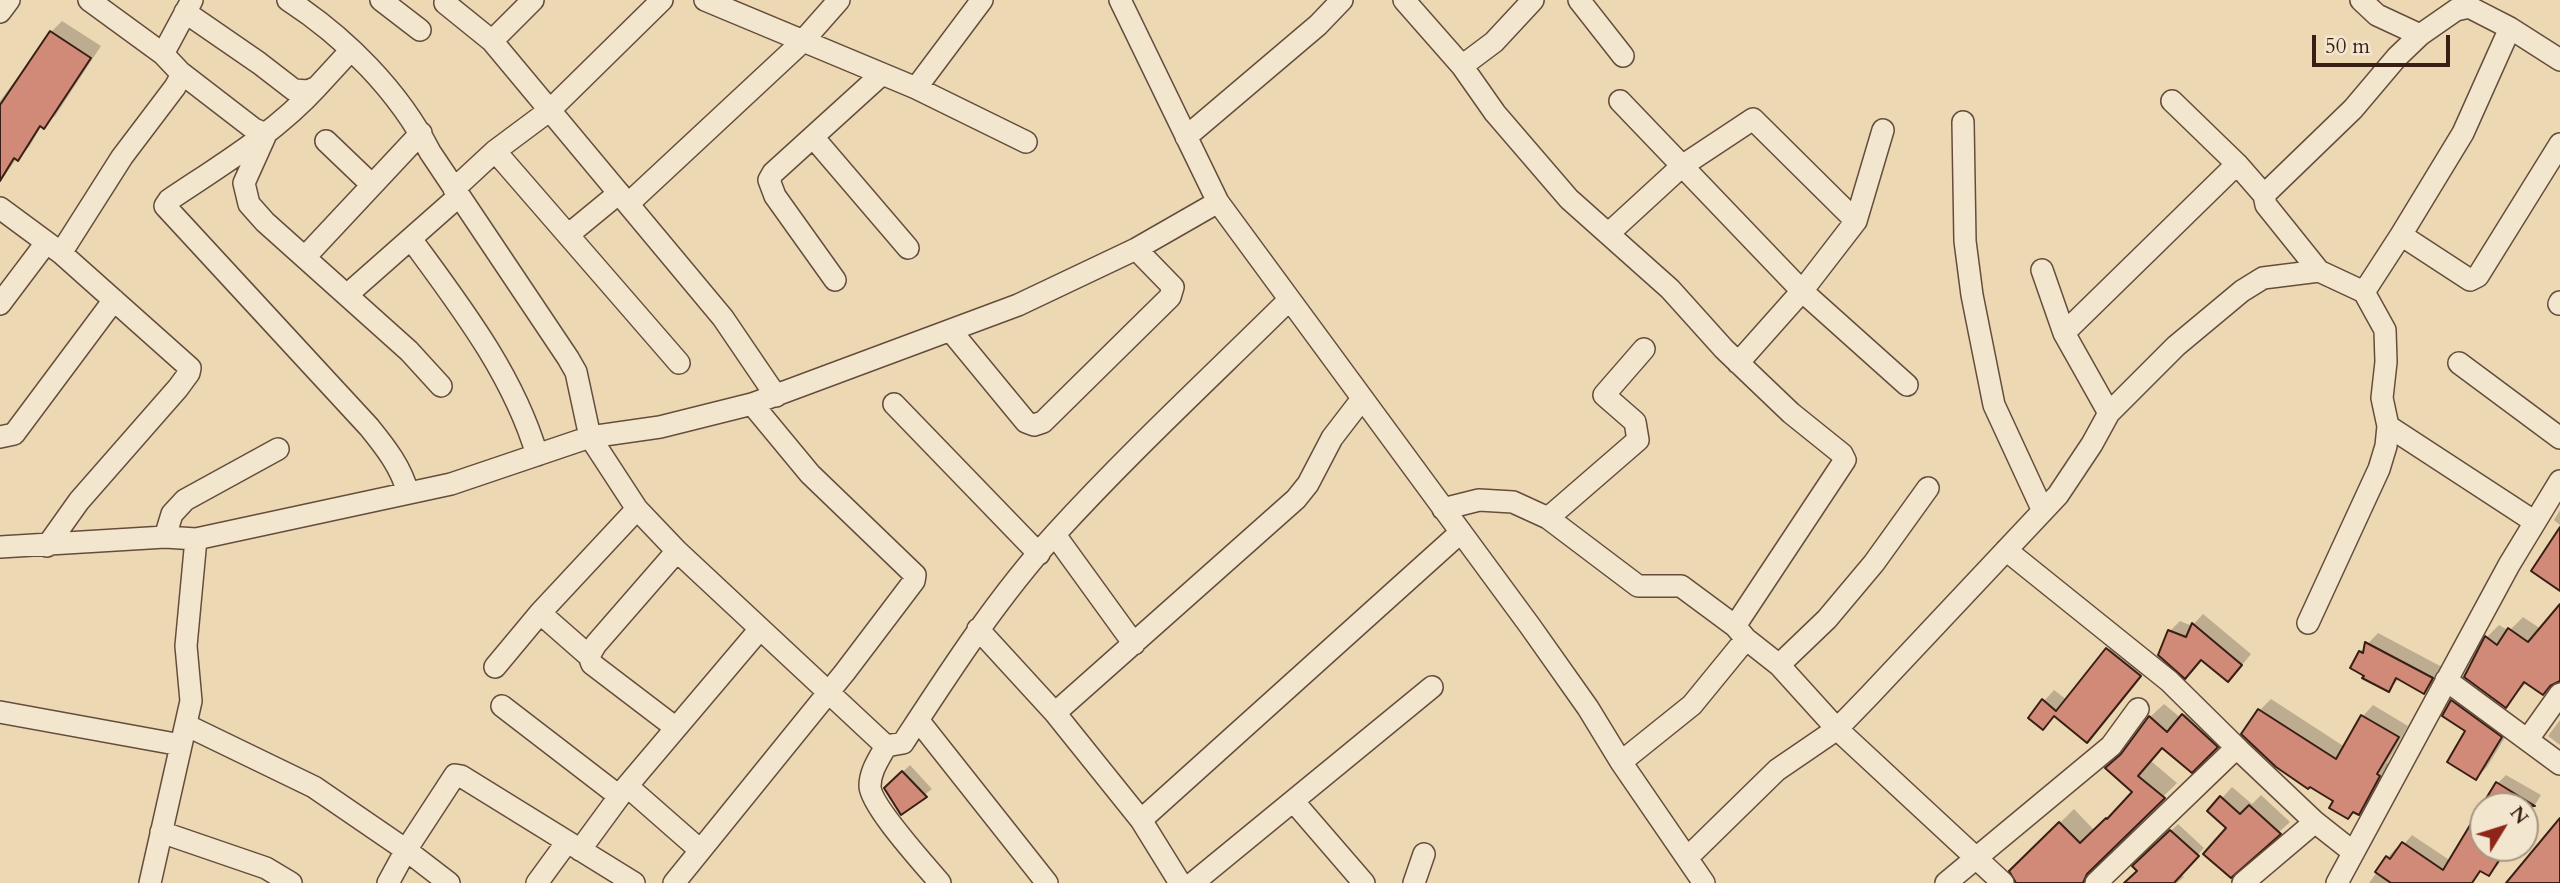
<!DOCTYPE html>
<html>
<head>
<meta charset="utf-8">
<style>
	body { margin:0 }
	#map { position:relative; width:2560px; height:883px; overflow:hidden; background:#edd8b4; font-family:Cardo,serif }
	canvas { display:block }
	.north { position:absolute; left:2469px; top:792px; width:70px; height:70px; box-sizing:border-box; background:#f3e6ce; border:2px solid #a89684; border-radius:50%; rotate:52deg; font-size:19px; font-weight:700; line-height:28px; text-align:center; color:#381f15 }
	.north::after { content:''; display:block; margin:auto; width:24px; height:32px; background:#8f2418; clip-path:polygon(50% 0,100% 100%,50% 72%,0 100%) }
	.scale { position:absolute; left:2312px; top:35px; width:138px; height:32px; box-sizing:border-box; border:4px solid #381f15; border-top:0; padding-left:9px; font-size:21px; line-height:24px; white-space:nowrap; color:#381f15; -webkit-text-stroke:5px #f3e6ce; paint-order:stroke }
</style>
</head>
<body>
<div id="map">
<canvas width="2560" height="883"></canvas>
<div class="north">N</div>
<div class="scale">50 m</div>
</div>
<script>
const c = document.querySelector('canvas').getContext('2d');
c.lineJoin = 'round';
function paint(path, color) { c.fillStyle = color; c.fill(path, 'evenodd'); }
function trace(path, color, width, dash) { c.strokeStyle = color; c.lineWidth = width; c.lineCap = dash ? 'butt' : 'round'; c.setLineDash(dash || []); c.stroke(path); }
const shadow = new Path2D(`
	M62,21L101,46L55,116L42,125L29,147L17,158L0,182V101L51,32Z
	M2560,510V525L2554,520Z
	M2560,607V680L2527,682L2506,706L2466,676L2487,637L2499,625L2509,631L2523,617L2541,629Z
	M2203,614L2251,654L2238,670L2170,631L2180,621L2192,626Z
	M2378,633L2442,667L2435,681L2424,692L2400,678L2388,690L2360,652Z
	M2118,639L2150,664L2098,730L2087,741L2056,715L2043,728L2044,701L2054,690L2067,700Z
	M2463,690L2512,726L2487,767L2476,778L2468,730L2452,701Z
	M2271,699L2345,747L2363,716L2373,705L2408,726L2387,763L2390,765L2369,802L2358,813L2354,811L2348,817L2260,710Z
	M2197,702L2230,733L2192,770L2163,746L2151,761L2177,783L2100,859L2097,867L2080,883H2017L2011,871L2074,809L2095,831L2134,791L2121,755L2150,717L2164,704L2181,718Z
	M2560,720V745L2548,736Z
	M910,765L932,789L902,812L893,781Z
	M2506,775L2541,795L2525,821V806H2484L2498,783Z
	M2232,787L2252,804L2261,795L2290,822L2231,876L2228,828L2222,798Z
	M2483,808V848H2509L2498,865L2489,874L2482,870L2473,883H2369L2388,857L2396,848L2399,850L2412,835L2451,861Z
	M2178,824L2204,848L2181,874L2184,877L2177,883H2129L2139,871L2134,867Z`);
const building = new Path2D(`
	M50,31L91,58L44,129L40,126L18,161L14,158L0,181V105Z
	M2560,527V591L2531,571Z
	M2560,604V681L2550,686L2543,695L2524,682L2506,708L2464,677L2485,636L2497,645L2508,628L2528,642Z
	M2192,623L2242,665L2228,682L2201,660L2185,679L2158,655L2168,630L2186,637Z
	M2365,642L2433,678L2424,694L2396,678L2389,692L2362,678L2364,676L2350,668L2359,651L2363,653Z
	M2106,648L2141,676L2087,743L2054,716L2043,730L2028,718L2042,699L2056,711Z
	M2451,700L2502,737L2476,780L2447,762L2465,731L2442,716Z
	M2258,709L2336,759L2361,715L2399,737L2377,774L2380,776L2359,815L2353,812L2348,819L2329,808L2333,801L2310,787L2308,789L2276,767L2241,734Z
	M2182,714L2218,747L2192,773L2162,748L2138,776L2165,798L2087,874L2083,883H2016L2009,871L2059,822L2080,843L2106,818L2107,819L2132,792L2105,768L2121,754L2149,716L2167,732Z
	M902,771L927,797L901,815L884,788Z
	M2496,782L2535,806H2483V848H2507L2489,876L2480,871L2472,883H2391L2375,872L2386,856L2390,859L2402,842L2443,870Z
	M2220,796L2240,814L2249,805L2281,834L2231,878L2203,854L2226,828L2207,811Z
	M2560,818V883H2506Z
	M2170,830L2199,856L2174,883H2124L2137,871L2132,866Z`);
const minor = new Path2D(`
	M89,0L163,54
	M192,0L163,54L180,72L254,129L266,134L244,183L249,204L265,222L409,351L441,386
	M288,0C345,37 399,91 430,152L568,358L576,372L590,437L637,509L677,551L886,746L903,743C950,671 997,598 1056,533C1130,452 1211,377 1289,300
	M381,0L420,30
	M447,0L445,3L492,41L723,318L776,396
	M705,0L916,88L1026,142
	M1120,0L1218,202L1530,626L1588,708L1621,762L1704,883
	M1404,0L1462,66L1495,113L1569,199L1670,289L1724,349L1791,413L1842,454L1845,460L1735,626
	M1579,0L1623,56
	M2361,0L2377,15L2420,35
	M0,12L9,0
	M185,12L259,63L294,90L308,91L317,87L351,50
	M2510,28L2463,133L2401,235L2470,280L2478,276L2560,144
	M492,41L533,0
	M1462,66L1494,42L1533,0
	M317,87C275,133 221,165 169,200L165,206L369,427C386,448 401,467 408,493
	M916,88L982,0
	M1620,101L1802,291L1907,385
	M2172,101L2237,164L2264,195
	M1963,122L1965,241L1972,295L1994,405L2043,511
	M813,137L908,248
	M1186,137L1318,25L1342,0
	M326,141L372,185
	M495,151L679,363
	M454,189L495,151L550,110L662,0
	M628,204L802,42L839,0
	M0,208L61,253L190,368L189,373L178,388L79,501L47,546
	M1608,234L1682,166L1753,119L1856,221
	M568,235L619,193
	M411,239C460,306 513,374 537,455
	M61,253L122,157L175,87L180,78V72
	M305,257L421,133
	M2042,270L2064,333L2109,413
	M2319,271L2266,205L2264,195L2353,109L2397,57L2420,35L2456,10L2469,7L2510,28L2560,60
	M835,280L775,196L769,180L773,173L882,74
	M348,294L459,196
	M0,304L46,243
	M2559,304L2560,302
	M951,331L1026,422L1034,425L1043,422L1170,297L1173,287L1136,249
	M2064,333L2237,164
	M1738,363L1802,291L1856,221L1883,130
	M2459,363L2560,438
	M894,404L1039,554
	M2388,426L2535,522
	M0,437L14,434L114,300
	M1443,509L1479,500L1513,502L1548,518L1638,586H1681L1735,626L1746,639L1779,665L1837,729L2003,883
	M1548,518L1638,440L1635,422L1604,395L1644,349
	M1055,535L1134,644
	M165,537L172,514L185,500L278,449
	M0,547L165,537L196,539L451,484L590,437L660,427L752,404L1018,305L1136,249L1218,202
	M2006,550L2169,681L2239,750
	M540,613L589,656
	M2308,623L2379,469L2386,446L2388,426L2382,398L2386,362L2385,330L2364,292L2401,235
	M978,629L1055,713
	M1779,665L1827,619L1874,563L1928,488
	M495,667L540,613L637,509
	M2446,680L2560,764
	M502,706L619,796
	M0,712L181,745
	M918,720L1047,883
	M186,725L314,787L406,850L449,883
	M676,728L592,664L589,656L596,644L677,551
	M2528,739L2560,694
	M886,746C879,759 870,771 870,786C870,805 925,865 940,883
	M1621,762L1692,705L1746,639
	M1294,802L1364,883
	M1141,820L1461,532
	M161,832L266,868L291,883
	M580,850L627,786
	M700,850L627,786L760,629
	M1687,858L1777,770L1837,729L1869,696L2058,495L2092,444L2109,413L2176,346L2242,291L2263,278L2319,271L2364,292
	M150,883L191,701L186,646L196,539
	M388,883L406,850L455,775L461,776L634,883
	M537,883L567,842
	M674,883L845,672L914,581L915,575L810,474L752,404
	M1180,883L1141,820L1055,713L1296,499L1308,484L1332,438L1362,399
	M1193,883L1432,687
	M1414,883L1424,854
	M1946,883L2111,746L2138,709
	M2096,883L2233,751L2239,750L2315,822
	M2243,883L2315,822L2353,852
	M2337,883L2509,565L2560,481`);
paint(shadow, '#0003');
paint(building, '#d08a77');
trace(building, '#381f15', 2);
trace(minor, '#654d3d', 24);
trace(minor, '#f3e6ce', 21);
</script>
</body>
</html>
